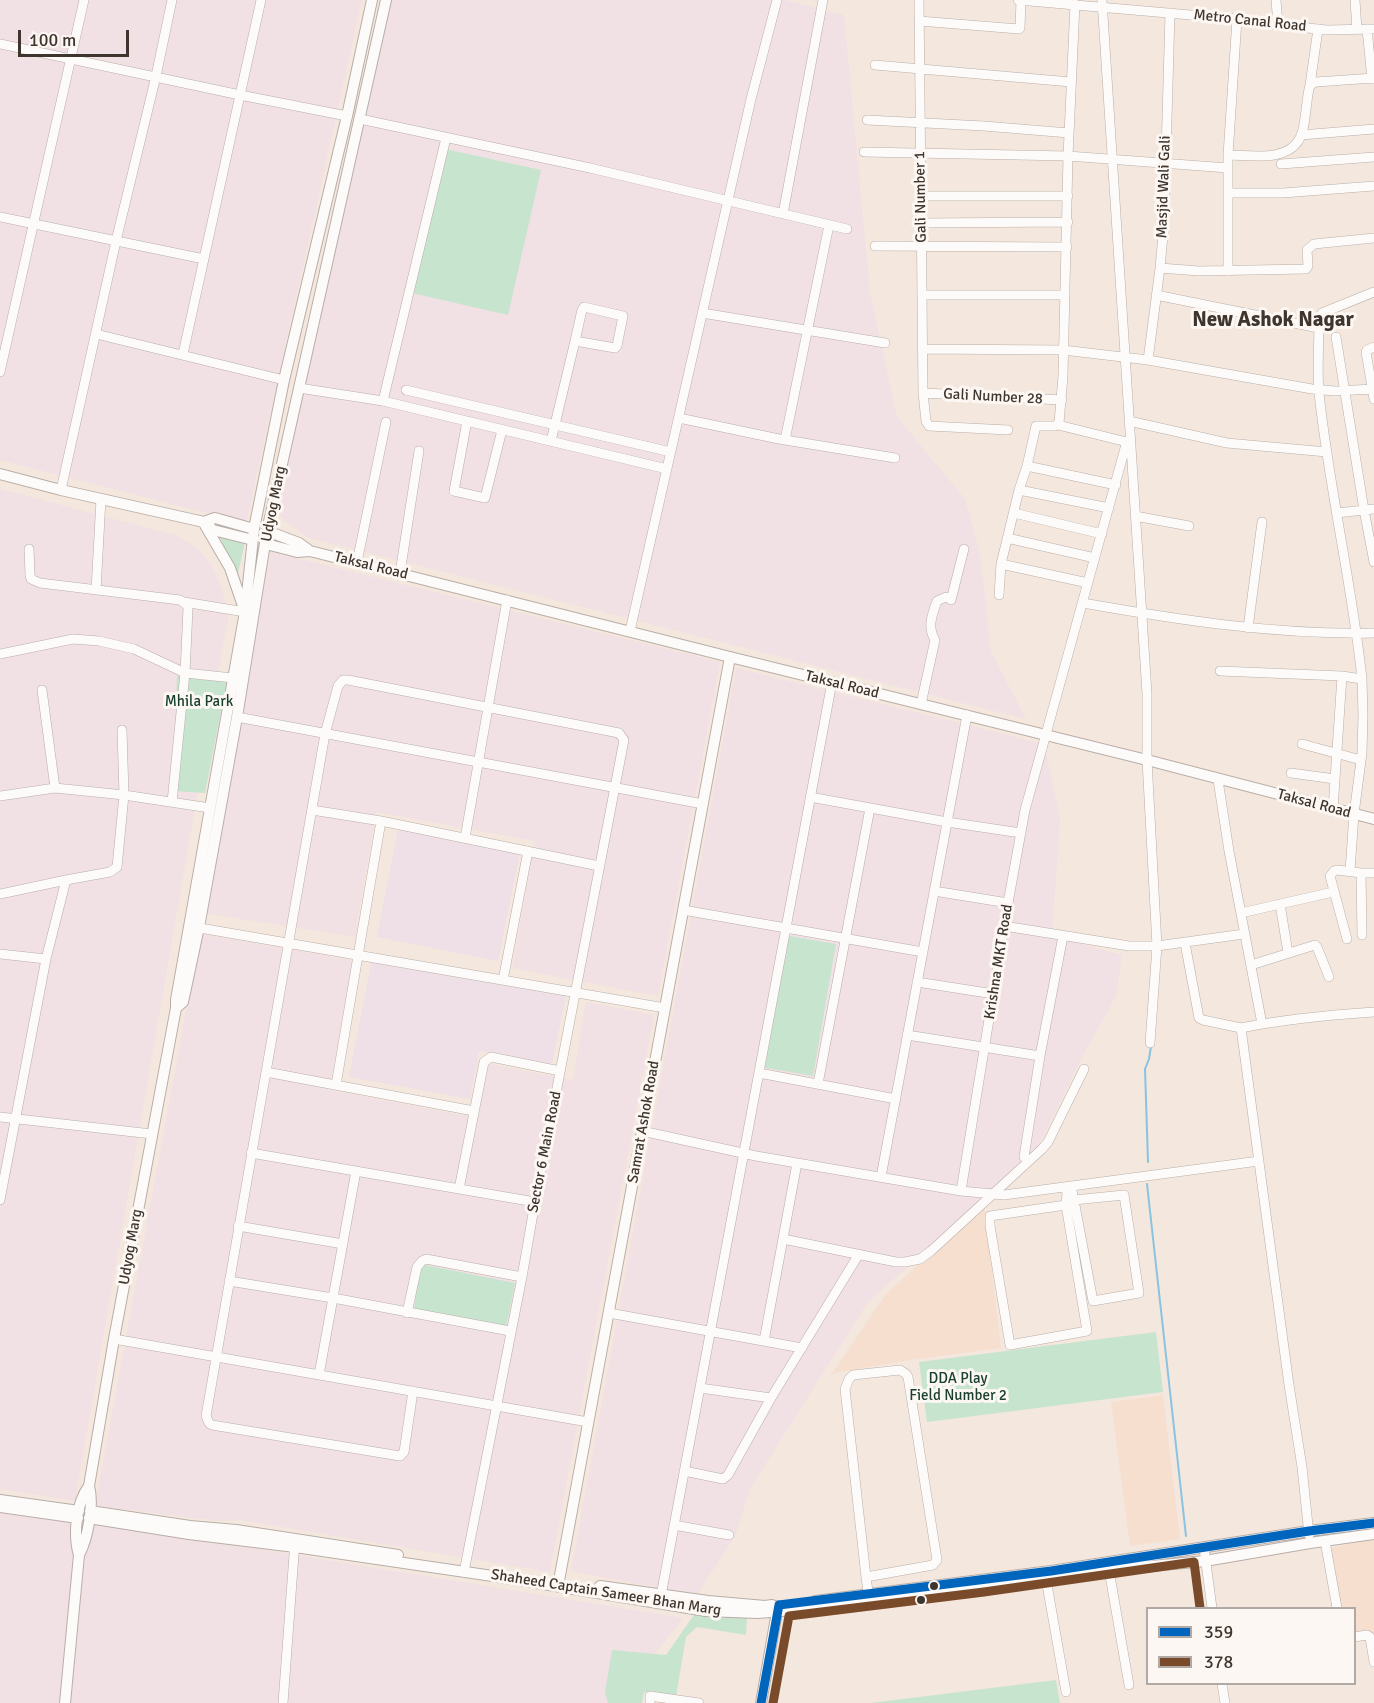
<!DOCTYPE html>
<html>
<head>
<meta charset="utf-8">
<style>
	body { margin:0 }
	#map { position:relative; width:1374px; height:1703px; overflow:hidden; background:#f4e7de; font-family:Signika,sans-serif }
	canvas { display:block }
	.legend { position:absolute; left:1146px; top:1607px; width:210px; height:78px; box-sizing:border-box; background:#fcf7f3; border:2px solid #b0a9a5; margin:0; padding:8px 10px; list-style:none; font-size:18px; color:#3f352f }
	.legend li { display:flex; align-items:center; gap:12px; height:30px }
	.legend b { width:30px; border:2px solid #b0a9a5 }
	.scale { position:absolute; left:18px; top:30px; width:111px; height:27px; box-sizing:border-box; border:3px solid #3f352f; border-top:0; padding-left:8px; font-size:18px; line-height:21px; white-space:nowrap; color:#3f352f; -webkit-text-stroke:4px #fcf7f3; paint-order:stroke }
</style>
</head>
<body>
<div id="map">
<canvas width="1374" height="1703"></canvas>
<ul class="legend">
<li><b style="height:8px;background:#0065bd"></b>359</li>
<li><b style="height:8px;background:#7a4b2a"></b>378</li>
</ul>
<div class="scale">100 m</div>
</div>
<script>
const c = document.querySelector('canvas').getContext('2d');
c.lineJoin = 'round';
function paint(path, color) { c.fillStyle = color; c.fill(path, 'evenodd'); }
function trace(path, color, width, dash) { c.strokeStyle = color; c.lineWidth = width; c.lineCap = dash ? 'butt' : 'round'; c.setLineDash(dash || []); c.stroke(path); }
function drawText(font, color, halo, rows, align = 'center') {
  c.font = font + ' Signika,sans-serif'; c.lineWidth = 6; c.setLineDash([]); c.textBaseline = 'middle'; c.strokeStyle = halo; c.fillStyle = color; for (const [text, x, y, turn = 0] of rows) {
    c.save(); c.translate(x, y); c.rotate((+turn || 0) * Math.PI / 180); c.textAlign = isNaN(turn) ? turn : align; if (halo) c.strokeText(text, 0, 0); c.fillText(text, 0, 0); c.restore();
  }
}
const commercial = new Path2D(`
	M398,828L520,851L498,961L377,937Z
	M372,958L566,995L552,1064L479,1051L470,1099L349,1077Z`);
const industrial = new Path2D(`
	M0,0H362L246,523L0,460Z
	M391,0H784L844,15L870,293L897,417L965,499L980,553L991,652L1026,719L309,538L285,522L277,508Z
	M0,489L175,535L195,546L212,565L222,589L228,617L75,1501L0,1489Z
	M271,552L720,662L658,996L512,968L535,841L376,812L355,937L204,913Z
	M736,668L1044,744L1060,818L1052,936L1122,955L1116,996L1081,1059L1039,1145L1003,1182L868,1302L751,1487L735,1536L697,1595L571,1571Z
	M200,934L353,960L329,1090L478,1118L489,1064L573,1080L586,1002L654,1015L550,1572L240,1520L219,1521L95,1506Z
	M0,1508L92,1522L683,1618L624,1693L612,1703H0Z`);
const built = new Path2D(`
	M984,1205L1001,1348L916,1359L839,1372L831,1375L886,1294Z
	M1163,1395L1180,1539L1130,1546L1111,1402Z
	M1374,1539V1633L1355,1635L1354,1608H1340L1327,1549Z`);
const green = new Path2D(`
	M445,149L541,170L508,315L412,293Z
	M220,537L245,542L237,578Z
	M177,676L227,680L205,793L173,791Z
	M784,935L836,944L813,1076L761,1067Z
	M420,1264L515,1283L506,1327L414,1310Z
	M1156,1332L1163,1392L927,1422L919,1362Z
	M694,1615L747,1618L746,1635L697,1627L686,1637L676,1696L644,1692L642,1703H608L605,1692L612,1650L666,1655Z
	M1056,1680L1060,1703H871Z`);
const stream = new Path2D(`
	M1148,1162L1145,1069L1149,1059L1151,1046
	M1147,1184L1186,1536`);
const minor = new Path2D(`
	M919,0L923,393L926,421L929,426L1008,430
	M1018,0L1237,19L1278,25L1327,30L1374,29
	M1102,0L1147,693V760L1157,946L1150,1043
	M1276,0L1278,25
	M1355,0L1357,30
	M919,21L1019,29L1020,28L1021,0
	M1367,29L1372,79
	M0,44L240,95L347,116
	M875,65L1071,82
	M1310,85L1318,29
	M360,119L590,168L847,229
	M867,120L984,126L1069,133
	M1301,135L1374,129
	M864,152L1068,156L1228,168
	M1228,155C1252,155 1289,163 1301,136C1306,125 1306,98 1310,85L1316,82L1374,78
	M1281,164L1374,157
	M1228,193H1283L1374,186
	M921,196H1068
	M783,214L823,0
	M0,217L204,259
	M921,223L1068,222
	M875,246L1067,247
	M1160,268L1199,271L1306,269L1308,266L1307,250L1314,244L1374,238
	M1228,271V155L1237,19
	M922,295H1065
	M1156,295L1319,328
	M702,313L885,343
	M96,334L284,380
	M1336,337L1364,510L1374,562
	M1374,347L1367,350L1366,352L1374,399
	M923,349L1063,350L1148,360L1312,389L1335,391L1374,389
	M183,354L261,0
	M1148,360L1160,268L1164,224L1170,13
	M0,372L84,0
	M299,388L383,401L667,469
	M406,390L671,452
	M923,393L1062,400
	M383,401L446,138
	M679,418L779,439L895,458
	M467,421L454,491L485,498L502,430
	M1129,421L1227,443L1327,452
	M1058,425L1127,442
	M785,440L829,225
	M551,441L575,341L615,348L617,346L623,316L584,307L582,310L575,341
	M1027,466L1116,485
	M61,490L116,241L156,76L172,0
	M1019,490L1109,508
	M1014,513L1102,534
	M1337,513L1374,509
	M1135,516L1189,526
	M1007,538L1095,558
	M29,549L30,575L31,579L40,583L180,600L187,605L188,609L185,673L172,802
	M357,562L386,422
	M1001,564L1088,583
	M400,573L419,451
	M96,590L101,499
	M999,595L1001,564L1019,490L1027,466L1036,426H1055L1059,423L1063,376L1068,156L1075,4
	M184,602L245,612
	M1083,603C1179,620 1276,635 1374,633
	M1248,628L1262,522
	M630,631L751,99L777,0
	M0,654L73,639L99,641L134,649L185,673L233,678
	M1220,671L1342,676L1333,809
	M1342,676L1362,679C1352,583 1329,489 1319,393C1317,369 1319,343 1319,319L1322,313L1374,292
	M42,690L55,788
	M921,704L935,640C927,627 932,615 937,601L946,597L951,600L964,549
	M237,717L703,804
	M1302,744L1361,760
	M1291,773L1335,779
	M1218,780L1229,851L1262,1024
	M0,796L55,788L124,795L210,808
	M810,797L947,822L1021,833
	M312,810L381,821L599,866
	M465,838L507,600
	M1350,871L1354,814L1362,753L1363,715L1362,679
	M66,880L110,872L117,867L124,795L122,730
	M934,891L1008,903
	M0,894L66,880L46,959L0,1200
	M1280,904L1288,953
	M683,910L923,952
	M1241,913L1333,892
	M1004,926L1129,946H1157L1244,934
	M194,927L665,1008
	M1362,935L1361,873H1374
	M1347,939L1330,876L1334,871L1337,870L1361,873
	M1185,943L1199,1018L1203,1020L1241,1028
	M0,954L46,959
	M1251,965L1315,945L1317,947L1329,977
	M503,980L528,851
	M917,982L994,994
	M907,1035L1040,1056L1063,936
	M266,1072L474,1111
	M759,1073L896,1099
	M818,1084L870,808
	M336,1085L381,821
	M0,1117L152,1134
	M642,1131L756,1156L961,1191L1004,1195L1259,1161
	M251,1153L535,1202
	M1024,1157L1040,1056
	M881,1177L967,715
	M1071,1186L1074,1200L1124,1195L1139,1293L1093,1301L1074,1200
	M459,1189L484,1062L491,1057L560,1071
	M961,1191L1008,903L1025,810L1127,441
	M1066,1205L990,1216V1226L1010,1345L1087,1331L1066,1205L1067,1194L1066,1187
	M238,1226L343,1244
	M783,1239L896,1262H905L920,1259L931,1251L1042,1149L1048,1142L1084,1069
	M229,1281L333,1298L510,1331
	M407,1313L417,1267L422,1261L426,1259L522,1277
	M609,1313L802,1348
	M114,1339L588,1422
	M764,1341L797,1163
	M319,1375L356,1171
	M700,1388L771,1398
	M413,1391L404,1452L400,1456L212,1425L209,1423L206,1416L325,734L338,686L343,680H348L619,733L624,740L535,1202L522,1277L464,1572
	M684,1471L723,1479L728,1475L771,1398L859,1254
	M674,1525L729,1535
	M1309,1535L1302,1467L1289,1385L1241,1028C1285,1019 1330,1015 1374,1012
	M1325,1541L1337,1608
	M1204,1548L1212,1608
	M1109,1570L1129,1685
	M866,1577L933,1565L937,1560L908,1377L906,1374L900,1370L853,1375L849,1379L845,1389L866,1577L869,1599
	M1046,1579L1066,1692
	M660,1601L832,682
	M1354,1637L1367,1635L1370,1637L1374,1662
	M1222,1684L1225,1703
	M283,1703L295,1541
	M650,1703V1696L699,1703`);
const tertiary = new Path2D(`
	M0,474L61,490L204,522L213,530L253,540
	M204,522L215,518L254,529
	M205,525L230,568L244,609
	M267,531L299,543L310,551
	M266,544L297,552L310,551L730,657L1147,760L1374,819
	M176,1008L183,1002L199,927L237,717L267,531L386,0
	M0,1500L79,1511
	M0,1507L78,1518
	M90,1511L190,1526L236,1530L295,1539L398,1555
	M89,1518L189,1534L295,1547L513,1579L706,1611L758,1613L851,1605L1041,1581L1109,1570L1205,1561L1310,1543L1374,1534
	M79,1555C88,1538 94,1505 89,1486L114,1339L176,1008V1000L245,612L254,529L284,380L347,116L372,0
	M558,1586L730,657
	M600,1586L708,1601L765,1606L772,1605
	M815,1601L1051,1571L1309,1531L1374,1523
	M65,1703L79,1555C73,1535 76,1503 89,1486
	M761,1703L778,1606`);
const bus1 = new Path2D(`
	M761,1703L779,1605L1051,1571L1309,1531L1374,1523`);
const bus2 = new Path2D(`
	M773,1703L789,1616L984,1592L1194,1562L1200,1608`);
const markers = [
	[934,1586,5,"#3f352f"],
	[921,1600,5,"#3f352f"]
];
const streetNames = [
	["Metro Canal Road",1250,21,6],
	["Masjid Wali Gali",1164,187,-88],
	["Gali Number 1",921,197,-91],
	["Gali Number 28",993,397,3],
	["Udyog Marg",274,504,-79],
	["Taksal Road",371,566,14],
	["Taksal Road",842,685,14],
	["Taksal Road",1314,804,15],
	["Krishna MKT Road",999,962,-81],
	["Samrat Ashok Road",644,1122,-80],
	["Sector 6 Main Road",545,1152,-79],
	["Udyog Marg",131,1247,-80],
	["Shaheed Captain Sameer Bhan Marg",606,1593,9]
];
const parkNames = [
	["Mhila Park",199,702],
	["DDA Play",958,1379],
	["Field Number 2",958,1396]
];
const districtNames = [
	["New Ashok Nagar",1273,320]
];
paint(commercial, '#eee0e6');
paint(industrial, '#f1e0e4');
paint(built, '#f6dfcf');
paint(green, '#c7e4ce');
trace(stream, '#8ac2e1', 2);
trace(minor, '#b9aea7', 10);
trace(tertiary, '#b9aea7', 12);
trace(minor, '#fdfbfa', 9);
trace(tertiary, '#fdfbfa', 10);
trace(bus1, '#0065bd', 9);
trace(bus2, '#7a4b2a', 9);
for (const [x, y, r, color] of markers) { const dot = new Path2D(); dot.arc(x, y, r, 0, 2 * Math.PI); c.fillStyle = color; c.fill(dot); trace(dot, '#fcf7f3', 2); }
drawText('15px', '#3f352f', '#fcf7f3', streetNames);
drawText('15px', '#19402e', '#fcf7f3', parkNames);
drawText('bold 21px', '#3f352f', '#fcf7f3', districtNames);
</script>
</body>
</html>
